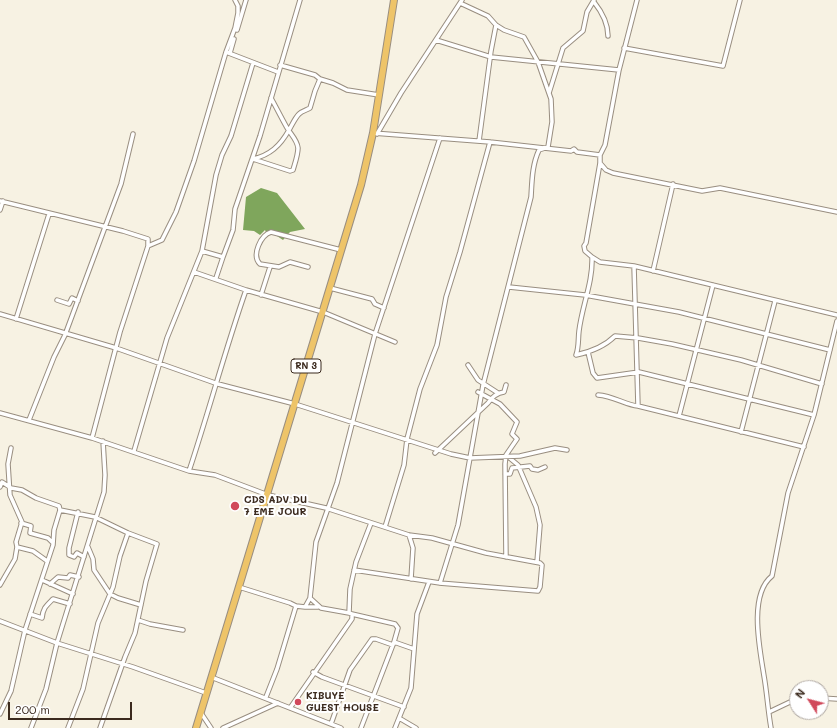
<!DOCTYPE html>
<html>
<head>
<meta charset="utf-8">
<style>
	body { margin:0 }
	#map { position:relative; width:837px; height:728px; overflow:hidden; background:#f7f2e3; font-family:Mali,sans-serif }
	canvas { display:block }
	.north { position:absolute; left:789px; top:680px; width:40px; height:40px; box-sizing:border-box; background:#fff; border:1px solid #b1aaa5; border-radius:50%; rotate:306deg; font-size:11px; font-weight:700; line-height:16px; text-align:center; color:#3b2a1e }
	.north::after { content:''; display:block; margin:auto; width:14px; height:18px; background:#d1495b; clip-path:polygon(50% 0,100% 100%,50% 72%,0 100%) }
	.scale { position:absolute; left:8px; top:702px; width:124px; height:18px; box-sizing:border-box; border:2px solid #3b2a1e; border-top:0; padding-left:5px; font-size:12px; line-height:14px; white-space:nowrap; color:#3b2a1e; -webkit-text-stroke:3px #fff; paint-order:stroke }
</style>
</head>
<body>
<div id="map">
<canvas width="837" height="728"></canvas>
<div class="north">N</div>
<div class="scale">200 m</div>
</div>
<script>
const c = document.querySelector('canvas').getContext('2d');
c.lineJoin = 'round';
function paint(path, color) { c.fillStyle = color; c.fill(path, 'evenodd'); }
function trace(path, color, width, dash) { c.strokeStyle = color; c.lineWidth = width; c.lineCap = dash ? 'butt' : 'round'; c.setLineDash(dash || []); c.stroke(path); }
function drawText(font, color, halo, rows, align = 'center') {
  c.font = font + ' Mali,sans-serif'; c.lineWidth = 4; c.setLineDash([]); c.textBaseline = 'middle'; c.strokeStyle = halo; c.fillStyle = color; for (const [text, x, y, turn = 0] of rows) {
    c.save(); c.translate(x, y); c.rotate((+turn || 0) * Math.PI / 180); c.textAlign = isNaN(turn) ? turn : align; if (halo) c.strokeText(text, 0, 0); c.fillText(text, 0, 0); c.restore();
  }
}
const forest = new Path2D(`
	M261,188L277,193L305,229L290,232L283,240L274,234L267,235L265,230L260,235L254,231L243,230L246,197Z`);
const minor = new Path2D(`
	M637,0L619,70L605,145L600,155V163L586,243L584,246L585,251L592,257C593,282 582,306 579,331C578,339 579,347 576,355C590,352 605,346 615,336L638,338L672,344L741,360L822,384
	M594,2C602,12 608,23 608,36
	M237,30L246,0
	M436,40L491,57L619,70
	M624,48L723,66L740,0
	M226,52L278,72
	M230,53L234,39
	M280,65L315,75L320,79
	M549,93L563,48L583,31L587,12L594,0
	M271,98C276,107 281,117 286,126C290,134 297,139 298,148C298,155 295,163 293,170L290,171L253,159C270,155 280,146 289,130C292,125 295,118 299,114C302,111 307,110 310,108L315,91L320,79L333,83L347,90L379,95
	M373,133L490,142L571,151L574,149L577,152L600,155
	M377,134L401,93L462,0
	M479,141L491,51L496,25
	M600,163L606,170L613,173L702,191L720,188L837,212
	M0,201L123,231L148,239V246
	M0,210L3,201
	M202,251L223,257L233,230L235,209L260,136L300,0
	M592,257L600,262L634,266L837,315
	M634,266L638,406L804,447
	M308,267L290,262L279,267L260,264C251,255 261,235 271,232L341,250
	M653,271L673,184
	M194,272L246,290L323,312L395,342
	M216,278L223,257
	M509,287L585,295L679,312L830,350
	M330,288L372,299L375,304L384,308
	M261,295L270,267
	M57,300L69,304L72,298L78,301
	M0,314L116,348L218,384L295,404L451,454L470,458L520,456L555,448L567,450
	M16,319L49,214
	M588,352L593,373L597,378L639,372L814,415
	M468,365L478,380L498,393
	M478,392L500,404L517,422L512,434L517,439L506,455L505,464L506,557
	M598,395C614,396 625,405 638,406
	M0,413L92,438L189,471L215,475L268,495L326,508L409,535L432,538L486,553L540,563L542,565L540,587L538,591L439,583
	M679,416L713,285
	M29,420L54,357L65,335L121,184L133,134
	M741,432L775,301
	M92,438L120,332L148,246L162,240L176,212L194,161L226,52L235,28L238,13V6L235,0
	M134,451L167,338L202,251L216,175L222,155L231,136L253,63
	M435,453L488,403C492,397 496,393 504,392L506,385
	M506,455L518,465L536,507L540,525L537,562
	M189,471C209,411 225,350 246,290
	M505,474H510L512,468L530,466L532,469L538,470L545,467
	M0,487L2,482L11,488L22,490L36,498L59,506L60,510L95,517L128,533L157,544L146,581L135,633L125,657L100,728
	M78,512L69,548V555L74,557L77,553L84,557
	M21,523L31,526L30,533L48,538L53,543
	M385,527L404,465L407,439L420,389L437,345L446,297L460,252L490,142
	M409,535L413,548L411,579H413
	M17,547L33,551L47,561
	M88,547L93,559L94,570L110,594L118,598L141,605
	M354,570L440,583L458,525L483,385L531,197C532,181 532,165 539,150L548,147L552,122L551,99L538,62L524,37L504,30L496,25L488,16L460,3
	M42,580L73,594
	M50,584L58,577L68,578L70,575L79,577
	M0,585L15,559L17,547L16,542L22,522L10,495L8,464L11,448
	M239,587L290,603L296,606L305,607L310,598L321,608L349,613
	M310,598L316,542L337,483L375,334L440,138
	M305,607H318
	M30,614L42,618C43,608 46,606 53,599L70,604
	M352,614L395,624L398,628L394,642L414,649
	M138,620L150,624L183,630
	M0,621L57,643L133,667L206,693
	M313,672L322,677L404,707
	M211,677L341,728
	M266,697L277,669L296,606
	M821,698L837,699
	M290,708L352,619V614L349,613L350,589L356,562L371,523
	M769,712L790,702H797
	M201,713L211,728
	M0,714L11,691L25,630L53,545L54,530L60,510
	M399,718L416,728
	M331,724L350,670L372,639H376L393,645
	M31,728L46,689L57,643L104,492L105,475L103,441
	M68,728L83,689L98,623L113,587L120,556L128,533
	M223,728L278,703
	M361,728L394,642
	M395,728L411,688L417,614L429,582
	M771,728C768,711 767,693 764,676C760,650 748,595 772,576L788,493L814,415L837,321`);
const trunk = new Path2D(`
	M196,728L361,185L373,133L394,0`);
const markers = [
	[235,506,5,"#d1495b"],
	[298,702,4,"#d1495b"]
];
const shields = [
	[306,366,30]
];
const shieldNames = [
	["RN 3",306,366]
];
const poiNames = [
	["CDS ADV DU",244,500],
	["7 EME JOUR",244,512],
	["KIBUYE",306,696],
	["GUEST HOUSE",306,708]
];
paint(forest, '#7fa65c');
trace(minor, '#998e80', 5.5);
trace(trunk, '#998e80', 8);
trace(minor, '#fff', 3.5);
trace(trunk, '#eec469', 6);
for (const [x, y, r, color] of markers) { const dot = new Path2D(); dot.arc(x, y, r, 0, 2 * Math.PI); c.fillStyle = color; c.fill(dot); trace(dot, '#fff', 1.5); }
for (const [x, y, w] of shields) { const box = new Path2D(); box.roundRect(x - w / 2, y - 7, w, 14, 3); c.fillStyle = '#fff'; c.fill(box); trace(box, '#3b2a1e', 1); }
drawText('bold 9px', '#3b2a1e', null, shieldNames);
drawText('bold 10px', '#3b2a1e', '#fff', poiNames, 'left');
</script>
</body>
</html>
